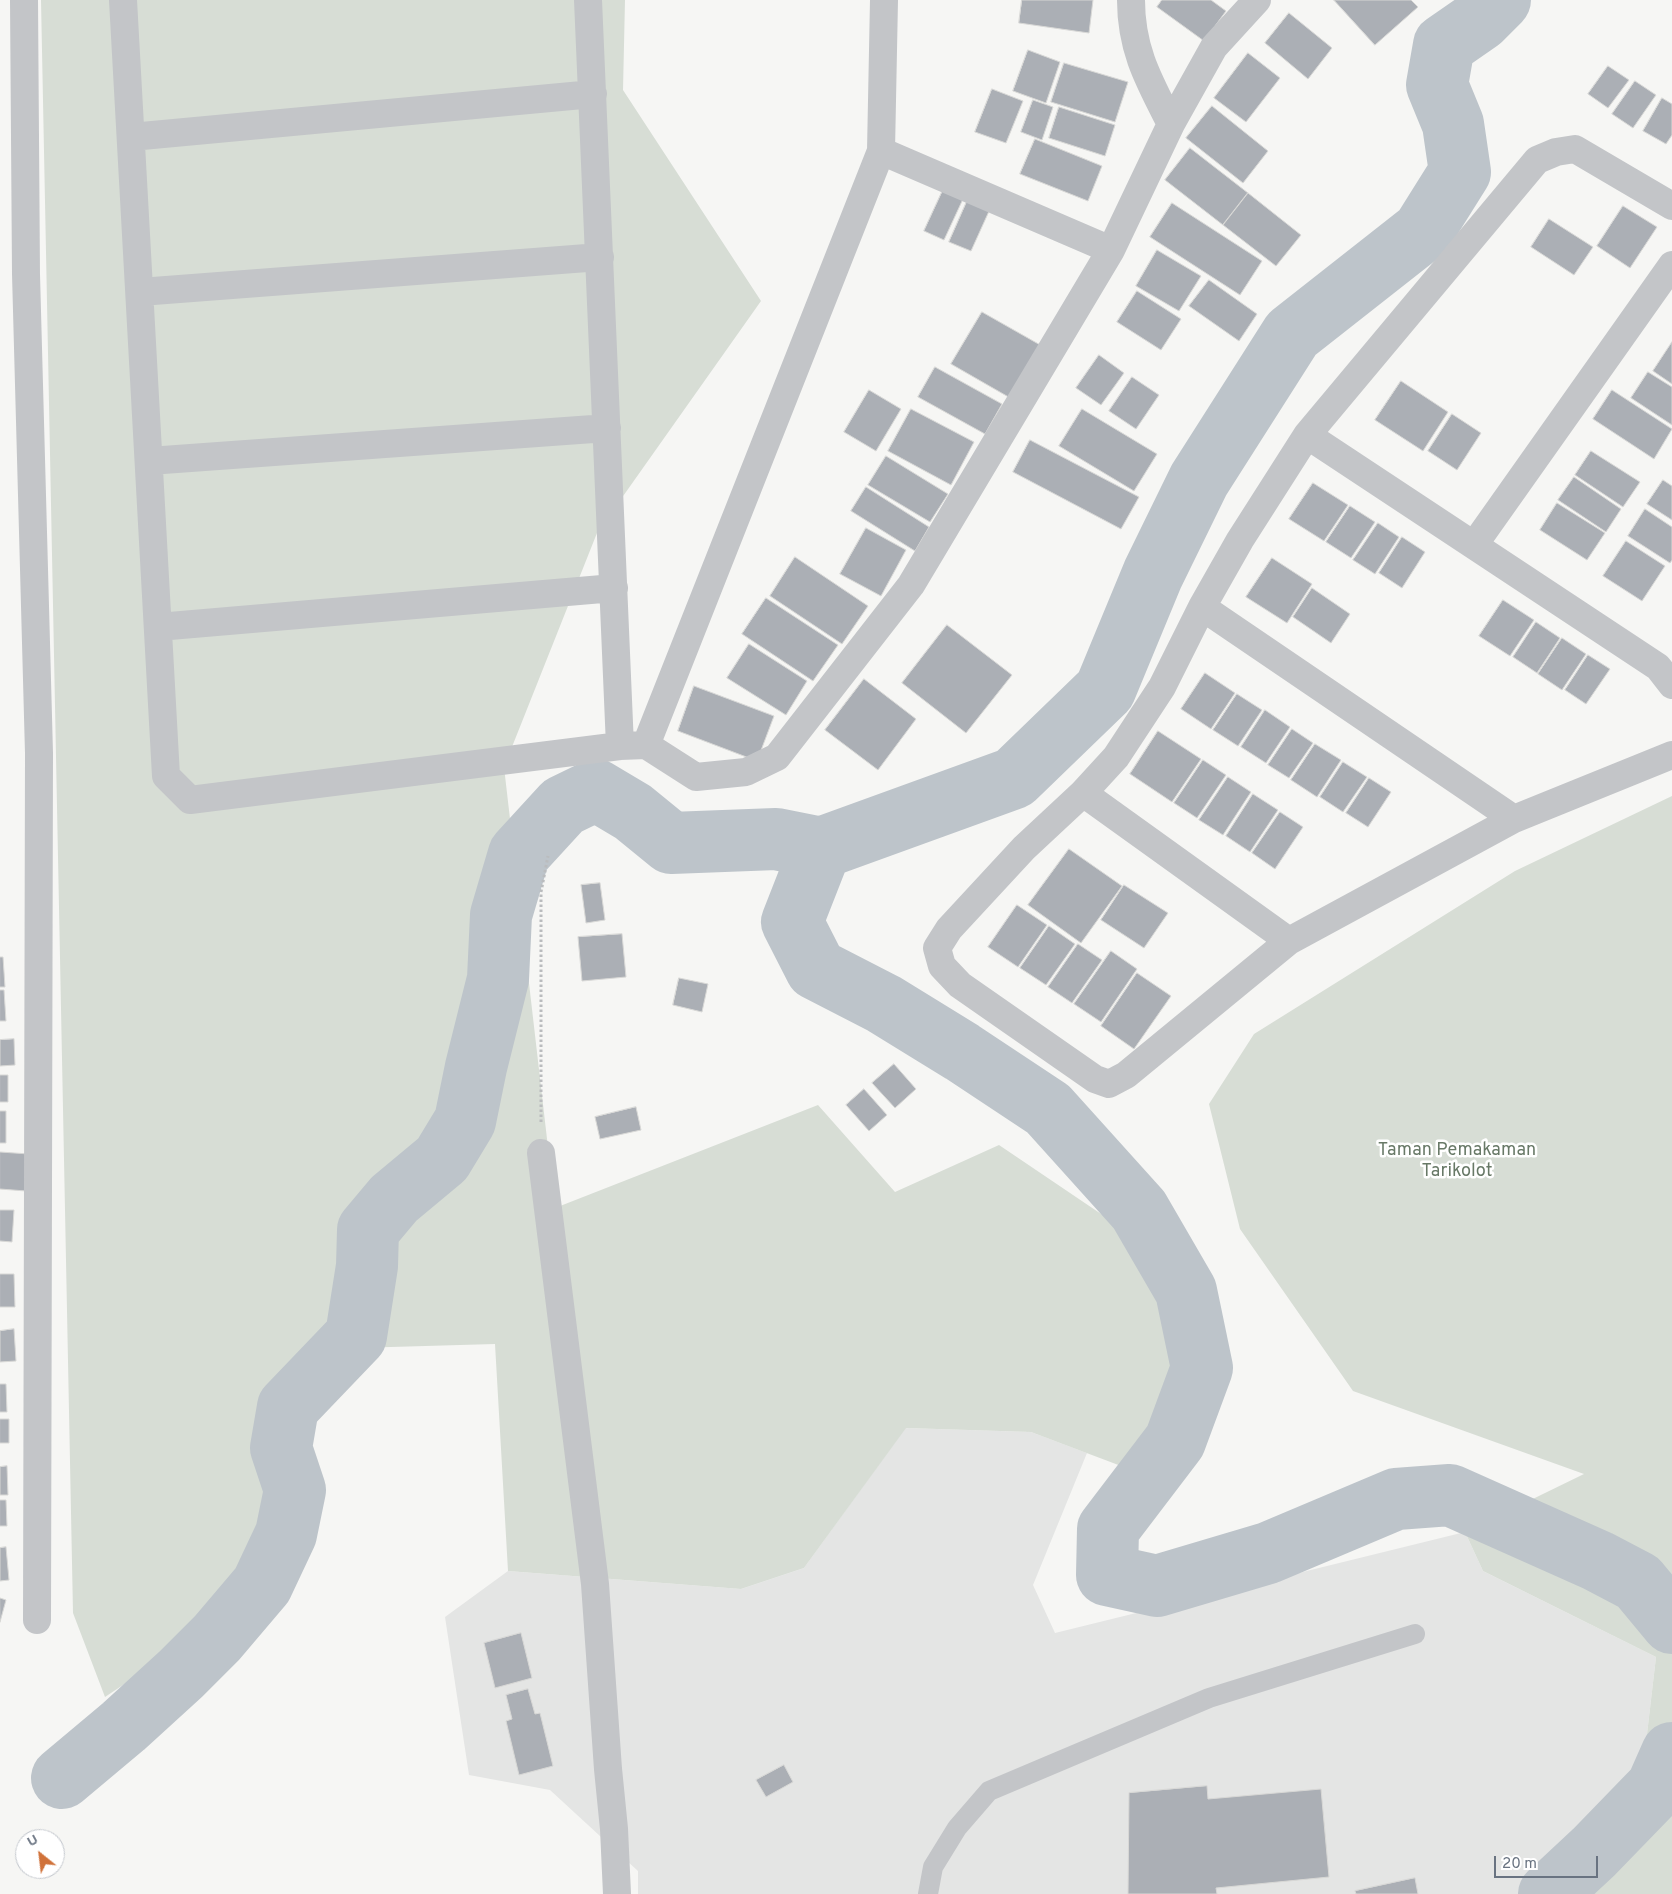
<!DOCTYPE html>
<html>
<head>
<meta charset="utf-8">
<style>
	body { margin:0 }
	#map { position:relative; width:1672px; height:1894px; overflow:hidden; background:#f6f6f4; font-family:Overpass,sans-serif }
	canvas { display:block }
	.north { position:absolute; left:15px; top:1829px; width:50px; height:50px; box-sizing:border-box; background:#fff; border:1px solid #c3c7cd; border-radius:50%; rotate:331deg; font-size:14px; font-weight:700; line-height:20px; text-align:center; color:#697381 }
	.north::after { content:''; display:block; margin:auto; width:18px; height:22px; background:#d0723a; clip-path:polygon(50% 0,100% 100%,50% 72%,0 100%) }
	.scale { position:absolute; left:1494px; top:1856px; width:104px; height:22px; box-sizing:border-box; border:2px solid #697381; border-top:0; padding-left:6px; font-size:15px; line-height:18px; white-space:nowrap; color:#697381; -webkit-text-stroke:4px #fff; paint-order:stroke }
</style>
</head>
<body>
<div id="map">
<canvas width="1672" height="1894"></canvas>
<div class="north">U</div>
<div class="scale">20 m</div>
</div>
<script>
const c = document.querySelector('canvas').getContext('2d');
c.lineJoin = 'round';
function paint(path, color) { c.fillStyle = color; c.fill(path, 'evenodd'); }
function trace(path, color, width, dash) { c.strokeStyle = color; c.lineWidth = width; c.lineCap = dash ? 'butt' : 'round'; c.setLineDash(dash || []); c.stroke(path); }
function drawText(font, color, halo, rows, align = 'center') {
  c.font = font + ' Overpass,sans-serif'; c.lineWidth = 5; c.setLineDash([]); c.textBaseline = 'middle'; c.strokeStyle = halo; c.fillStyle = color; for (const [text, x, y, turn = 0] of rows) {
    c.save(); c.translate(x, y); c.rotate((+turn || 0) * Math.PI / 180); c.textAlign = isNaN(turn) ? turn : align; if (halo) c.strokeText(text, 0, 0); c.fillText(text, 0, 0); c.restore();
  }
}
const built = new Path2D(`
	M905,1428L1031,1432L1087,1453L1033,1585L1055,1633L1465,1532L1483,1571L1656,1657L1640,1794L1520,1894H638V1871L550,1790L469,1775L445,1617L508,1571L741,1589L804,1568Z`);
const green = new Path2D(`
	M41,0H625L623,90L761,301L597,533L504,767L555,1208L818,1105L895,1192L999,1145L1147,1245L1198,1382L1129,1469L1031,1432L906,1428L804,1568L741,1589L508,1571L495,1344L321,1349L234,1611L105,1697L73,1613Z
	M1672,796V1894H1520L1640,1794L1656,1657L1483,1571L1465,1532L1584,1474L1353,1391L1240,1229L1209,1104L1254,1034L1515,871Z`);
const river = new Path2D(`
	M821,848L792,922L816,969L884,1004L962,1052L1048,1109L1139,1210L1186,1291L1202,1368L1175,1441L1108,1529L1107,1575L1157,1586L1268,1553L1396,1499L1450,1495L1598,1561L1638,1582L1672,1623
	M62,1778L124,1726L181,1674L217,1638L262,1585L286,1534L295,1490L281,1448L288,1407L356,1336L367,1266L368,1230L394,1199L442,1159L465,1121L476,1067L498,979L501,915L519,854L563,806L596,790L633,812L671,843L776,839L821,848L1014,778L1105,690L1153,574L1199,480L1292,334L1423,231L1460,172L1453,124L1437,85L1444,45L1480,20L1500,0
	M1549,1894L1594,1852L1657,1787L1672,1753`);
const building = new Path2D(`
	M1022,0H1093L1089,33L1019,23Z
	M1162,0H1211L1226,11L1204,41L1157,7Z
	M1334,0H1411L1418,7L1375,45Z
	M1289,13L1332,48L1308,79L1265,43Z
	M1028,50L1060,62L1046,103L1013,91Z
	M1248,53L1280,78L1246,122L1214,98Z
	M1064,63L1128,82L1115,122L1051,102Z
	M1608,66L1629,80L1608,108L1588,94Z
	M1635,81L1656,95L1633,128L1612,114Z
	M992,89L1023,101L1006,143L975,132Z
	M1662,98L1672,104V135L1666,144L1643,131Z
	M1033,100L1053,107L1042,140L1021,132Z
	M1212,106L1268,151L1243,183L1186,138Z
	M1059,107L1115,125L1105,156L1049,138Z
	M1035,139L1102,166L1088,201L1020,174Z
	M1190,148L1248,193L1223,225L1165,180Z
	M943,190L963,199L944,240L924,231Z
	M1248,193L1301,235L1276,266L1223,225Z
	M968,199L990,209L971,251L949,242Z
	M1172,203L1262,261L1240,295L1150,237Z
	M1623,206L1657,227L1630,268L1597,246Z
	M1549,219L1593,247L1574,275L1531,247Z
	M1157,250L1201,276L1179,311L1136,286Z
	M1209,280L1257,314L1239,341L1189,306Z
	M1137,291L1181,319L1161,350L1117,322Z
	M982,312L1042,346L1012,399L951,364Z
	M1672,342V384L1653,371Z
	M1099,355L1124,373L1101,405L1076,388Z
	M935,367L1002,404L985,434L918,397Z
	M1648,372L1672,387V425L1631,398Z
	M1132,377L1159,395L1136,429L1109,411Z
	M1401,381L1448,412L1423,451L1375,420Z
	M869,390L901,409L876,451L844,432Z
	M1612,390L1672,429L1654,459L1593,419Z
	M911,409L974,442L951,485L888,451Z
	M1082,409L1157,454L1134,491L1059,446Z
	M1452,414L1481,433L1457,470L1428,451Z
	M1030,440L1139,497L1121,529L1013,472Z
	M1591,451L1640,482L1623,507L1575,475Z
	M886,456L948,494L930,522L868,485Z
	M1574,477L1621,509L1606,532L1558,500Z
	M1663,480L1672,486V520L1647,504Z
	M1313,483L1348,505L1324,541L1289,519Z
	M866,487L929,527L915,551L851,511Z
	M1557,503L1605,533L1587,560L1540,530Z
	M1350,506L1375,522L1351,558L1326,542Z
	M1645,509L1672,527V560L1670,563L1628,536Z
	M1378,523L1399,537L1375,574L1353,560Z
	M866,528L906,550L881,596L840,574Z
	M1402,537L1425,552L1402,588L1379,573Z
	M1626,541L1665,566L1642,601L1603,576Z
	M795,557L868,606L842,644L770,596Z
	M1272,558L1312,584L1287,623L1246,597Z
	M1312,588L1350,614L1331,643L1293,617Z
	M766,598L838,645L813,681L742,634Z
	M1503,600L1534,620L1510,656L1479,636Z
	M1536,622L1560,638L1537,673L1513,657Z
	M947,625L1012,675L966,733L902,683Z
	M1562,638L1586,654L1562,690L1538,674Z
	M749,644L807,681L786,715L727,678Z
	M1588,655L1610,669L1586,704L1565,690Z
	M1205,673L1235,693L1211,729L1181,709Z
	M864,679L916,719L878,770L825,730Z
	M694,686L774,716L757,761L678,731Z
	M1237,694L1262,710L1238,746L1213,730Z
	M1265,710L1290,727L1266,763L1241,747Z
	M1292,729L1313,743L1289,778L1268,765Z
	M1158,731L1201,759L1172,802L1130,774Z
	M1315,744L1341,760L1317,797L1291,780Z
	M1203,760L1226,775L1197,818L1174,803Z
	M1343,762L1367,777L1343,812L1320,797Z
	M1228,777L1251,792L1223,835L1199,820Z
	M1369,778L1391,792L1368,827L1346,813Z
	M1253,794L1278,810L1250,852L1226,836Z
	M1280,812L1303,827L1275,869L1252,853Z
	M1069,849L1122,886L1081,943L1028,905Z
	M600,883L605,920L586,923L581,885Z
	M1124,885L1168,913L1144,948L1101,920Z
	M1017,905L1047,925L1018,967L988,947Z
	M1049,926L1075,944L1046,985L1020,968Z
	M622,934L626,977L582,981L578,937Z
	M1078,944L1102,960L1072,1003L1048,987Z
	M1111,951L1137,969L1101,1022L1074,1004Z
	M0,957H3L5,987H0Z
	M1137,973L1171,996L1134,1049L1101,1026Z
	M679,978L708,984L702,1012L673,1005Z
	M0,990H4L6,1021H0Z
	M14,1039L15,1065L0,1066V1040Z
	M894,1064L916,1089L895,1108L872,1083Z
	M0,1075H8V1102H0Z
	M864,1089L887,1115L869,1131L846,1105Z
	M636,1107L641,1130L600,1139L595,1117Z
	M0,1111H6V1143H0Z
	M0,1152L29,1154L26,1191L0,1189Z
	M0,1210H14L12,1242L0,1241Z
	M0,1274H14L15,1307H0Z
	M14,1329L16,1361L0,1362V1331Z
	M0,1384H6L7,1412H0Z
	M0,1419H9V1443H0Z
	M7,1466L8,1495H0V1467Z
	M0,1500H6L7,1526H0Z
	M6,1547L9,1580L0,1581V1548Z
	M0,1598L6,1600L0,1622Z
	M521,1633L532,1678L495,1688L484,1643Z
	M528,1689L535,1714L540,1713L553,1766L519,1775L506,1721L512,1719L506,1695Z
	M784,1765L793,1782L766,1797L756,1780Z
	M1207,1786L1208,1799L1321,1789L1329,1877L1216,1888L1217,1894H1128L1129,1793Z
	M1415,1878L1418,1894H1356L1355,1891Z`);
const path = new Path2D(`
	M541,1122V892L548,856`);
const service = new Path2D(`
	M928,1894L933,1867L957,1828L989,1791L1209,1698L1415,1634`);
const minor = new Path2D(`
	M24,0L26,274L39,753L37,1620
	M123,0L166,776L190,800L620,746L646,745L696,777L746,772L777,757L911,585L1111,250L1171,124L1214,47L1257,0
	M588,0L620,746
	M884,0L881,151L1111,250
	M1131,0C1131,50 1149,81 1171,124
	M131,137L593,94
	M1672,206L1575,149L1556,152L1537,160L1307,435L1240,540L1202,607L1162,687L1116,757L1083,793L1024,848L949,929L937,948L942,966L960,985L1095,1079L1109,1084L1126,1075L1289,941L1514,819L1672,755
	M140,292L600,257
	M1307,435L1658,667L1672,685
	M149,461L607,428
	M1474,545L1672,265
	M1202,607L1514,819
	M158,627L614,588
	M646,745L881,151
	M1083,793L1289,941
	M541,1153L595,1584L608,1769L614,1829L617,1894`);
const parkNames = [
	["Taman Pemakaman",1457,1151],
	["Tarikolot",1457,1172]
];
paint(built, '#e4e5e4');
paint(green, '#d7ddd5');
trace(river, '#bdc4ca', 62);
paint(building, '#abafb5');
trace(building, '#d8d8d6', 1);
trace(path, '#babcbe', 3, [2.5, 2.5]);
trace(service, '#c3c5c8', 20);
trace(minor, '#c3c5c8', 28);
drawText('18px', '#687967', '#fff', parkNames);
</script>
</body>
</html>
